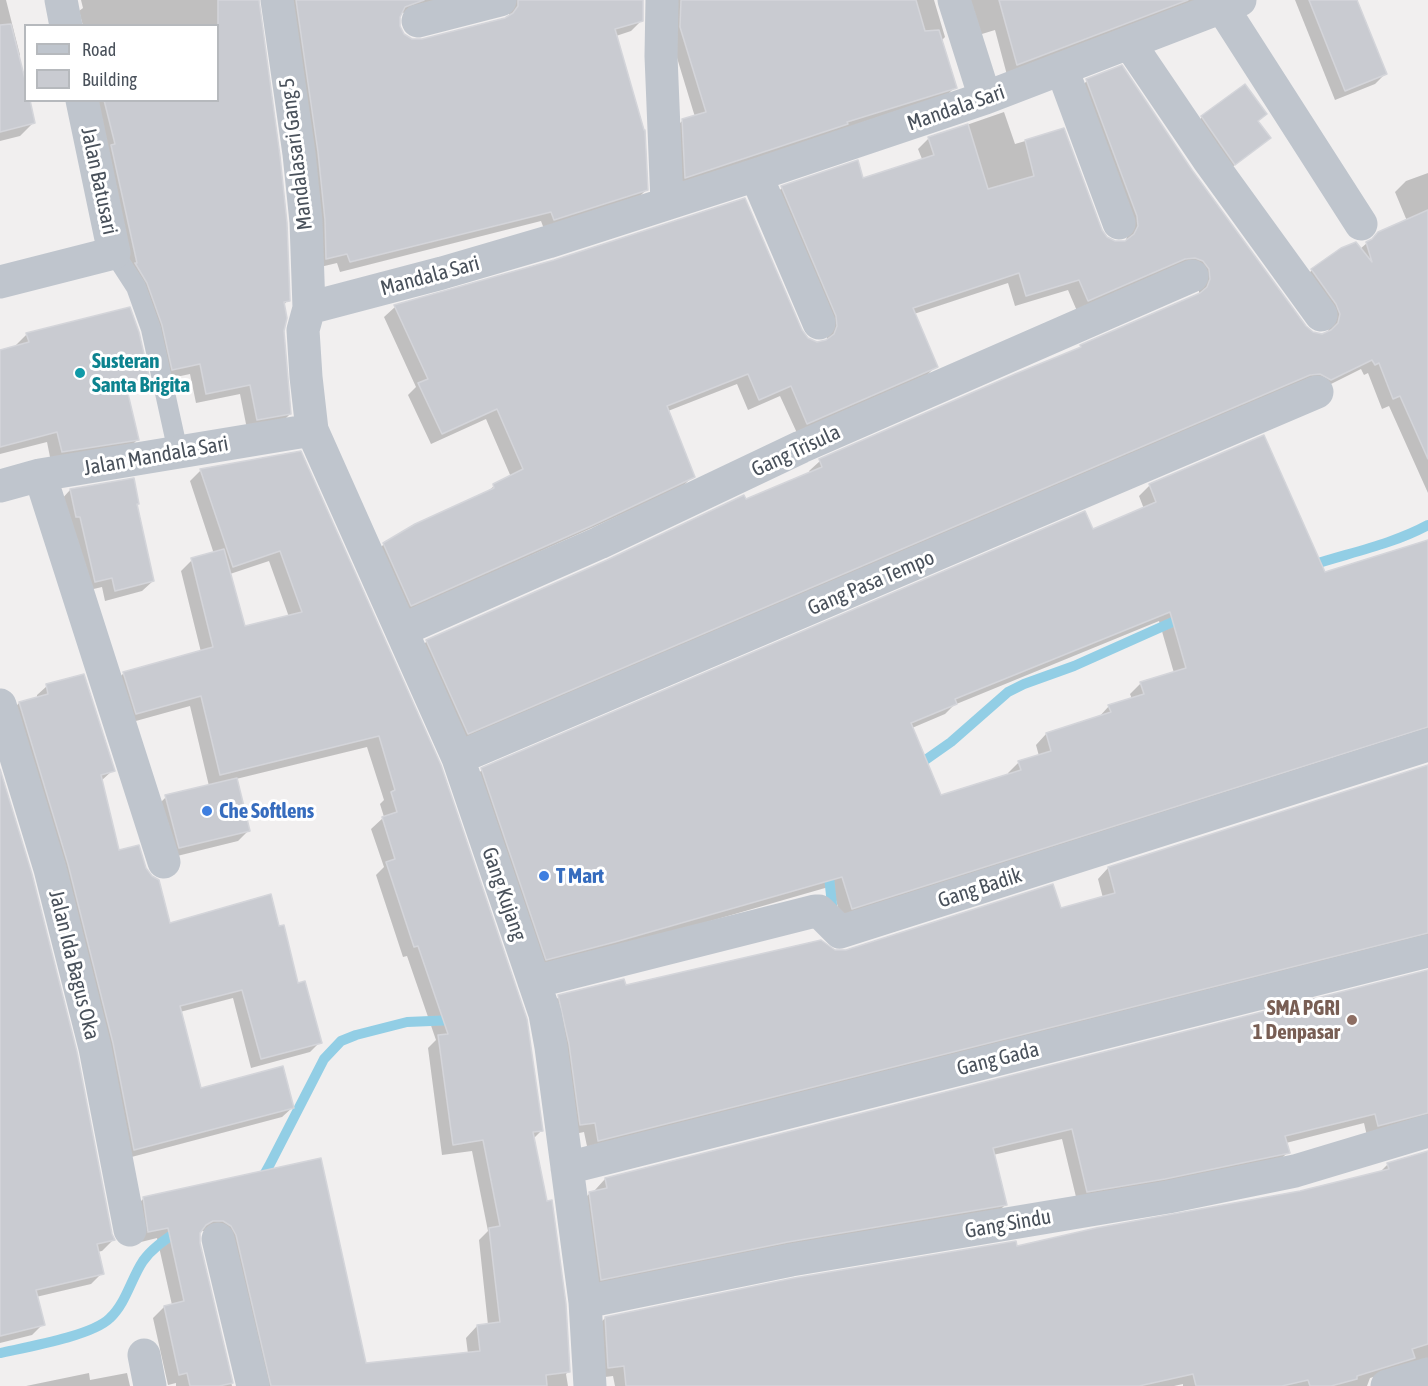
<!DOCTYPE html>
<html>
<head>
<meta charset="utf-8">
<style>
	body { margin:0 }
	#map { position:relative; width:1428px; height:1386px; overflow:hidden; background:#f1efef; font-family:"Asap Condensed",sans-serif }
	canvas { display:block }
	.legend { position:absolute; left:24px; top:24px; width:195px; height:78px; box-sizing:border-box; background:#fff; border:2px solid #b6b9bd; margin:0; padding:8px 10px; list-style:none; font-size:18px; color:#49515b }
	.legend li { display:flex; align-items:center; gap:12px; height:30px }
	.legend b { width:30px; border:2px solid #b6b9bd }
</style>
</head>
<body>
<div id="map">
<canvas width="1428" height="1386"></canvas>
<ul class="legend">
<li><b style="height:8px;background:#bfc5cd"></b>Road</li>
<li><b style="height:16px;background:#c9cbd1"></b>Building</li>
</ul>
</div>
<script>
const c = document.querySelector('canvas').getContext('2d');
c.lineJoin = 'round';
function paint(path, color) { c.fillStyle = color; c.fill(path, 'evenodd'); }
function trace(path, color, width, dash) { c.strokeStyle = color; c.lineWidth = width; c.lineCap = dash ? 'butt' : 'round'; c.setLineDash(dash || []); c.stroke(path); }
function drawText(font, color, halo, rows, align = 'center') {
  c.font = font + ' "Asap Condensed",sans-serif'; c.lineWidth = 6; c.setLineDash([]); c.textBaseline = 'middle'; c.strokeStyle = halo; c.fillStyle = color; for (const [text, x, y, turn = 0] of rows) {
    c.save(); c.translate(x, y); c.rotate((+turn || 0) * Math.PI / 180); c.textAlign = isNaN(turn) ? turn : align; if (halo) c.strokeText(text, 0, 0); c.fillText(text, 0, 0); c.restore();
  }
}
const shadow = new Path2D(`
	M0,0H6L20,55L18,57L26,100L34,122L20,136L0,141Z
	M81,0H257L288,300L283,306V331L290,414L280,424L247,429L240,394L196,403L190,374L162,380L126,275L93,100H218V26H83L79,11L83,8Z
	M282,0H451L399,14V27L404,36L412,40L422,41L506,19L509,16V7L505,0H642L641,21L631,31L616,36L646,190L636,200L544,229L541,221L340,272L337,263L316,268Z
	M667,0H934L945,37L941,41L955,87L945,97L675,187L673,130L683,120L695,117L671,38Z
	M959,0H1201L1007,75L995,30L972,37Z
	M1295,0H1356L1385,74L1375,84L1335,100Z
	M1087,81L1191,170L1305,327L1313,334L1324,335L1328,333L1329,324L1301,281L1312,270L1342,249H1360L1367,243L1407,221L1395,192L1406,181L1428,173V493L1389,406L1382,409L1368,373L1364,375L1361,369L1319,390L457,743L416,652L427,641L810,473L809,471L820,461L1077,350L1081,347L1199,295V280L1077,311L1068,290L1015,306L1008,283L914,314L936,366L925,377L797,433L780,396L748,410L737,384L668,411L693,476L682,487L400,615L373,555L384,544L486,493L494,486L511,477L486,419L431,444L408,395L416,387L384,317L395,307L554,261L800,331L807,340L817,343L826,342L827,338L826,327L771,198L782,188L862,180L922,159L918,149L929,138L1004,112L1015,144L1063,130L1100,231L1106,238L1115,243L1125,242L1127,237L1126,228L1076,91Z
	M1265,114L1257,122L1269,138L1226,172L1194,126L1202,117Z
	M27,334L147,375L136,386L126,388L138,439L127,450L51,462L47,442L0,454V351L17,347L16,345Z
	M300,453L542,1130L533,1139L569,1371L566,1374L568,1386H259L212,1232L202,1231L199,1233L198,1244L232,1386H176V1383L168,1385L153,1318L164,1307L172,1305L157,1238L137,1243L132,1210L144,1198L320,1160L365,1365L468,1354L466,1338L477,1326L488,1325L479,1240L488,1231L472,1151L442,1155L428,1048L436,1040L407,956L403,957L376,875L384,867L371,829L384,817L380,804L384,800L367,747L236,779L248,831L238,841L169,858L156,807L166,797L209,786L190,706L125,724L112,684L124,673L201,652L181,571L192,560L214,554L190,481L201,470ZM269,561L289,617L244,628L230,574Z
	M1150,485L1324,574L1428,565V741L841,918L832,886L603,952L536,969L471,780L482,770L1092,531L1144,509L1139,496ZM1159,621L1174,673L1141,683L1130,694L1132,699L1109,706L1098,718L1046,734L1036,745L1039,756L1019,762L1008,773L1009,776L940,797L912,728L945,714L954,705Z
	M70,490L135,505L153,581L142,591L105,601L102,587L85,591L60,501Z
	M47,686L113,770L101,781L118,852L145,869L169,925L297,985L320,1042L310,1052L251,1068L233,998L180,1012L200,1089L292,1108L282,1117L124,1159L10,713L19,703L37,698V695Z
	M1428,766V947L588,1151L584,1132L570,1135L548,1007L559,997L835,951H846L1060,910L1103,898L1098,879L1108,868Z
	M0,774L113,1240L102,1251L97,1252L102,1273L91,1284L36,1297L43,1324L32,1335L0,1343Z
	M1428,972V1127L1367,1136L1364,1123L1286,1143L1288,1152L1277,1163L1077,1201L1062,1139L993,1155L1006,1204L995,1215L591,1289L579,1204L590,1193L595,1192V1190L605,1179Z
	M1428,1152V1370L1411,1366L1370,1378L1367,1386H1183V1384L1174,1386H615L613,1376L597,1378L595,1329L605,1318L1016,1248L1300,1192L1379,1173L1388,1164Z
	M89,1373L90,1380L127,1373L130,1386H26Z`);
const stream = new Path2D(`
	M1309,566C1348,553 1391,545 1428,525
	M914,768L951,742L1008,692L1024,684L1074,666L1186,616
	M828,867L833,914
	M259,1178L264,1175L269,1166L324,1059L341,1041L356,1035L407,1022L455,1020
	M0,1353C27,1347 92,1336 110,1318C126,1303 131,1279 143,1261C153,1247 168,1238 182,1228`);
const building = new Path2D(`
	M218,0H259L280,156L287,223L290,301L284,302L287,318L284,331L291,414L257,420L250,385L206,394L200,364L172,370L162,325L147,283L135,263H137L111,145L115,144L104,100H218Z
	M296,0H424L405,7L400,17V26L404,34L412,39H422L505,18L513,13L518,6V0H643V21L615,29L644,130H645L648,190L554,220L551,212L350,262L347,254L326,259L325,220L318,152Z
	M681,0H916L925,31L939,30L957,88L847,122L848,124L685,178L682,119L706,112L680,27Z
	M999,0H1188L1017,65Z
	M1309,0H1357L1387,74L1345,91Z
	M11,24L26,83V100H30L35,123L0,132V25Z
	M1122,65L1192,170L1306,326L1313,332L1322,334L1331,330L1338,323L1340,314L1336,304L1311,269L1341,248L1356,242L1372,262L1366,242L1372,239L1378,232L1428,210V459L1400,396L1393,399L1379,363L1375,365L1372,360L1331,380L1320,374L1310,375L468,734L426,640L607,560L744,495L746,499L822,467L819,459L1015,374L1081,347L1080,345L1200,293L1207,287L1210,279L1209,269L1203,261L1195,258L1185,259L1088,301L1079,280L1026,296L1019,273L913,308L938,367L807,424L791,386L759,400L748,374L667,406L695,477L591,526L411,606L383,543L415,524L494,488L493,484L523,469L497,409L442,434L418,383L428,379L394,305L554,260L745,198L802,330L808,338L817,342L826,340L834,334L837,326L836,316L781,186L858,160L863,178L934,155L928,137L968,124L988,189L1034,176L1025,140L1064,128L1102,230L1107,237L1115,241H1125L1134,234L1138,226L1137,216L1086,79Z
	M1245,84L1267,114L1258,121L1271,138L1235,165L1201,116Z
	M130,307L139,332L149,376L125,381L139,440L62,452L57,432L0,447V350L29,342L26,333Z
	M1264,435L1325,572L1428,540V727L852,909L842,877L615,942L546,960L481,768L1085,511L1093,529L1156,502L1149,484ZM1170,612L1186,668L1140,682L1144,694L1108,705L1111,712L1046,733L1051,751L1018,761L1021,770L941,795L911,723L957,704L955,699Z
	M301,451L441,765L527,1019L543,1131L533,1132L547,1201L552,1200L566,1304L570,1372L546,1375L547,1386H271L236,1235L231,1226L223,1221H213L206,1225L200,1233V1243L233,1383L219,1386H190L187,1373L179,1375L164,1306L184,1301L168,1228L148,1232L143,1197L321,1158L366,1363L480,1351L477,1325L500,1322L489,1228L500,1226L483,1140L453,1145L438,1035L448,1034L418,946L414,947L386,862L395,859L382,817L397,812L391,792L395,790L379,736L220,775L201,696L136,714L123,672L213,647L191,558L224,549L245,626L302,612L280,551L233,567L200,469Z
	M134,478L139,504H137L154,581L115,591L112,578L95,582L80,517H76L70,489Z
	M84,674L115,771L101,775L119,850L139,845L146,868L152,876L159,880L170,923L271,894L279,926L284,925L298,983L305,981L322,1043L261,1059L242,990L180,1006L201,1088L283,1066L294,1108L134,1150L113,1043L68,864L19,702L48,694L46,684Z
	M1428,765V933L598,1141L595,1123L580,1125L569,1044L558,995L624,979L626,985L821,940L835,950H846L1053,884L1061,908L1115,893L1108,867Z
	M0,769L32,874L77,1052L112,1234L115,1240L97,1244L104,1274L36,1290L45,1325L0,1336Z
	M237,778L250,831L179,848L165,795Z
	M1428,970V1113L1378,1126L1375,1114L1285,1136L1290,1153L1165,1179L1087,1192L1072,1129L993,1148L1007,1205L788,1242L601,1280L589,1192L607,1188L605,1178Z
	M1428,1151V1344L1412,1349L1415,1358L1357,1376V1379L1331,1386H1310L1308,1380L1282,1386H1196L1193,1374L1139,1386H626L624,1366L608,1368L605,1317L794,1278L1016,1241L1017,1246L1096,1228L1300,1191L1389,1169L1387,1163Z`);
const service = new Path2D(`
	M114,253L136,287L151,329L178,452`);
const minor = new Path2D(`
	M61,0L66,26
	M277,0L299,154L306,222L309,308L303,330L306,377L312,430L458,758L545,1014L551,1047L585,1302L590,1386
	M662,0L661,56L667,203
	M954,0L985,98
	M1222,7L1361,224
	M418,21L500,0
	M1130,44L1208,159L1321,315
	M1062,69L1119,223
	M756,175L819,323
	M0,282L114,253L82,100
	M309,308L442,273L548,242L756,175L985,98L1240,0
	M40,475L164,862
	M0,486L40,475L312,430
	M402,630L599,543L801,447L1192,276
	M0,705L50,869L95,1048L130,1230
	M458,758L1317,392
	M534,982L815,911H819L840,932L1428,745
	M567,1168L1428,951
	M218,1239L253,1386
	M585,1302L791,1260L1168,1197L1295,1171L1428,1131
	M144,1355L150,1386
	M1387,1386L1428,1374`);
const markers = [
	[80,373,6,"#0f9aa8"],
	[207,811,6,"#3f7fe0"],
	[544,876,6,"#3f7fe0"],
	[1352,1020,6,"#8d6e63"]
];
const streetNames = [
	["Mandala Sari",956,108,-19],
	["Mandalasari Gang 5",296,154,-97],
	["Jalan Batusari",99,181,78],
	["Mandala Sari",430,276,-15],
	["Gang Trisula",796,451,-25],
	["Jalan Mandala Sari",156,456,-10],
	["Gang Pasa Tempo",871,583,-23],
	["Gang Badik",980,888,-18],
	["Gang Kujang",504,894,71],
	["Jalan Ida Bagus Oka",74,965,76],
	["Gang Gada",998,1059,-14],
	["Gang Sindu",1008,1224,-10]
];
const cultureNames = [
	["Susteran",92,361],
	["Santa Brigita",92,385]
];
const shopNames = [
	["Che Softlens",219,811],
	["T Mart",556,876]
];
const educationNames = [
	["SMA PGRI",1340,1008],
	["1 Denpasar",1340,1032]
];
paint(shadow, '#0003');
trace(stream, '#92cee5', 10);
paint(building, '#c9cbd1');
trace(building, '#d4d5da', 1.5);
trace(service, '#bfc5cd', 20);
trace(minor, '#bfc5cd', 33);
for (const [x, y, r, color] of markers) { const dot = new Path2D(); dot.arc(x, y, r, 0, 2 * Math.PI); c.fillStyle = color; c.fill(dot); trace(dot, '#fff', 2); }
drawText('21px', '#49515b', '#fff', streetNames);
drawText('bold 21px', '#0d838f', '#fff', cultureNames, 'left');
drawText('bold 21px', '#366cbe', '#fff', shopNames, 'left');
drawText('bold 21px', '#785e54', '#fff', educationNames, 'right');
</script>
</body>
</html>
